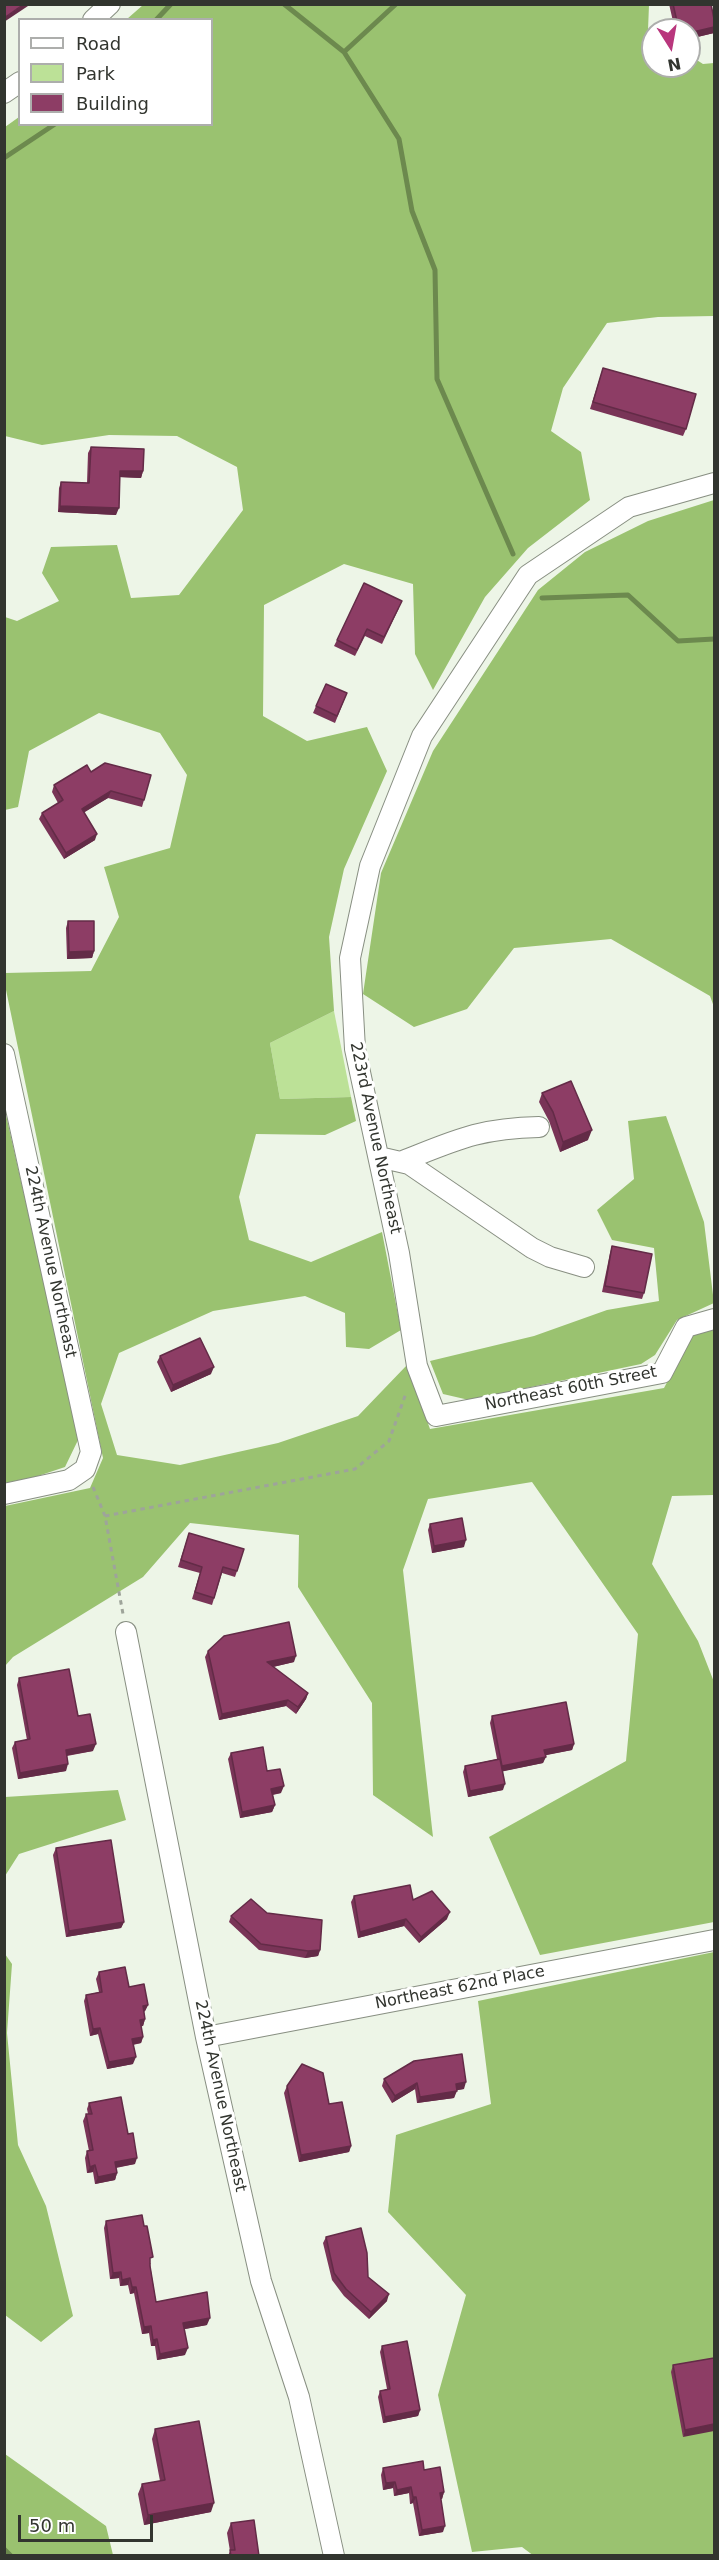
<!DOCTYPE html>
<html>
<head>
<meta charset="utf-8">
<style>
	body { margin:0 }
	#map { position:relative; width:719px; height:2560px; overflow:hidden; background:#edf5e7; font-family:"DejaVu Sans",sans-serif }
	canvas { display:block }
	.frame { position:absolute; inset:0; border:6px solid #32352f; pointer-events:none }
	.legend { position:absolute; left:18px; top:18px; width:195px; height:108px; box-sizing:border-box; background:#fff; border:2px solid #adaeac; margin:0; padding:8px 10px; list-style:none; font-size:18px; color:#32352f }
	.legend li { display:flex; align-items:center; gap:12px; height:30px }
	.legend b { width:30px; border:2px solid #adaeac }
	.north { position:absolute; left:641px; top:18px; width:60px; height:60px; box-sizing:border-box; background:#fff; border:2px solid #adaeac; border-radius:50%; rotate:169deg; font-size:16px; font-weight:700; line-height:24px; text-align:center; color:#32352f }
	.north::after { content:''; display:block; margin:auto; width:21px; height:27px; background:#b9367d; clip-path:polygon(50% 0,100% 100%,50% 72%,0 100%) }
	.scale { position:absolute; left:18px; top:2515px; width:135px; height:27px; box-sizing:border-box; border:3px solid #32352f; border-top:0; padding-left:8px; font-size:18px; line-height:21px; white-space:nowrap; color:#32352f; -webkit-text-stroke:4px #fff; paint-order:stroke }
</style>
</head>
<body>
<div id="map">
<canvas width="719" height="2560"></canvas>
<div class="frame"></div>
<ul class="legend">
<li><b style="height:8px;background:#fff"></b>Road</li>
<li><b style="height:16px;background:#bce197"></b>Park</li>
<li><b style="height:16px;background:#8d3d65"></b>Building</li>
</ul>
<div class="north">N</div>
<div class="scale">50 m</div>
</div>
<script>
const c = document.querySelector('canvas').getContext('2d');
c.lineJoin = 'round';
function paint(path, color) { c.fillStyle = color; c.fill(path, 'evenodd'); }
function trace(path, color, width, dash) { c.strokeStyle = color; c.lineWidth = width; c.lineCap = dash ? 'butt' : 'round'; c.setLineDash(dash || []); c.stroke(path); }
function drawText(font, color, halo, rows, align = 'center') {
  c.font = font + ' "DejaVu Sans",sans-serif'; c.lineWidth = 6; c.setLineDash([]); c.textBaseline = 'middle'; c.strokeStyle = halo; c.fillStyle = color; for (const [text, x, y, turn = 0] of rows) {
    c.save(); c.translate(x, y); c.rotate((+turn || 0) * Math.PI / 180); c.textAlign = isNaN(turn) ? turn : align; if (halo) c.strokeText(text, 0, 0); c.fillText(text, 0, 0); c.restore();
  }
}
const green = new Path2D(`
	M334,1011L351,1097L280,1099L270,1043Z`);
const forest = new Path2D(`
	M143,5H649L648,30L653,33V66H689V55L703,64L714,63V316L658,317L607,323L563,388L551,431L581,452L590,500L528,548L485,597L433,690L415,654L413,584L344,564L264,605L263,716L307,741L367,727L387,771L344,869L329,937L334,1011L270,1043L280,1099L351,1097L356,1121L325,1135L256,1134L239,1197L249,1240L311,1262L382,1232L401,1330L369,1349L346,1347L345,1313L305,1296L213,1311L119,1353L101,1404L117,1455L180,1465L278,1443L358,1416L407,1365L430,1429L664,1388L692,1335L714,1328V1495L672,1496L652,1564L698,1641L714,1682V1922L540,1955L489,1837L626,1761L638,1634L532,1482L428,1499L403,1570L433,1837L373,1795L372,1703L298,1587L299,1535L190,1523L143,1577L13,1657L5,1666V1506L90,1488L103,1458L5,985V973L91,971L119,917L104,867L170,848L187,775L160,733L99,713L29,751L18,807L5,810V617L17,621L59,601L42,573L51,547L117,545L131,598L179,595L243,510L237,467L177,436L109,435L42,445L5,436V127L19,117L20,124H212V20L127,19Z
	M714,500V1007L710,996L611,939L514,948L467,1009L414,1027L363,994L381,873L433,751L538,590L585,552L648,521Z
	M4,1106L79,1438L65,1467L35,1477L5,1483Z
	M666,1116L704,1222L714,1303L677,1320L655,1355L641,1364L469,1400L443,1394L430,1361L534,1336L607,1310L659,1301L654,1248L612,1240L597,1210L634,1179L628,1121Z
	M118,1790L126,1820L19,1854L5,1876V1797Z
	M714,1952V2555L534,2556L522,2547L472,2552L438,2395L466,2295L388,2212L396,2135L491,2104L478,2001Z
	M5,1954L12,1964L7,2033L18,2145L46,2206L73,2316L41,2342L5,2315Z
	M5,2454L106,2526L113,2555H5Z`);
const stream = new Path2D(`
	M284,4L344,52L399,139L412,211L435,270L437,379L513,554
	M156,20L171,4
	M344,52L396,4
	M4,158L55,124
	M542,598L628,595L678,641L714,639
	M4,2549L11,2556`);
const path = new Path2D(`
	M93,1487L105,1516L123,1614
	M105,1516L355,1469L389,1441L406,1393`);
const minor = new Path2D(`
	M93,20L110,4
	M4,93L20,82
	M714,483L629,507L528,575L422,736L370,866L350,958L355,1049L399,1253L417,1366L436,1416L662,1373L686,1327L714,1319
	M4,1054L91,1452L85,1469L69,1480L4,1494
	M379,1157L409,1164L532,1248L550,1257L584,1267
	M403,1161C456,1140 480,1128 539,1127
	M126,1632L206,2037L261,2281L299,2397L334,2556
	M206,2037L714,1940`);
const wall = new Path2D(`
	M669,4H711L714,33L689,39V30H675Z
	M603,368L686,429L683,436L590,409Z
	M91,447L143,471L141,478L120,477L116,515L58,512L59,488L61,482L87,483L88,453Z
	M399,608L382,644L365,636L355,656L334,646L337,640Z
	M347,693L335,723L313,713L316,706Z
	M91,772L144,800L142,807L108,798L84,812L95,840L64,859L39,819L42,813L58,803L52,792L54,785Z
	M68,921L94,951L92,958L67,959L66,928Z
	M542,1093L588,1140L560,1152L549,1121L539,1102Z
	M612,1246L644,1293L642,1299L602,1292L610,1253Z
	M160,1356L211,1374L171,1392L157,1362Z
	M430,1524L464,1547L432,1553L428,1530Z
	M189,1533L237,1571L235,1577L222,1573L212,1605L192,1599L200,1573L178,1567Z
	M208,1651L294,1662L273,1667L308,1693L306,1699L296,1714L286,1706L219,1720L205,1657Z
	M19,1678L78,1716L93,1751L67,1756L66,1771L18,1779L12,1748L15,1742L27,1740L17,1685Z
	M492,1716L574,1744L572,1750L545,1755L543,1763L503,1771V1790L468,1797L463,1772L465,1766L497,1759L490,1723Z
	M231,1753L267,1771L281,1793L273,1795L275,1805L272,1812L240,1818L228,1759Z
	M56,1848L124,1922L121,1928L66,1937L53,1855Z
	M354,1896L413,1900L447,1919L419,1943L404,1926L358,1938L351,1902Z
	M267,1913L320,1950L318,1956L305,1958L259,1950L229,1922L231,1916Z
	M99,1972L129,1987L148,2005L145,2011L144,2012L145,2019L143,2026H141L143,2037L141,2043L133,2045V2064L107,2069L98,2034L90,2036L84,2001L86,1995L99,1992L96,1979Z
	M384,2079L464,2089L456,2090L454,2098L417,2103L415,2089L392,2103L382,2086Z
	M287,2086L329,2104L351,2146L349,2152L299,2162L284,2093Z
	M89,2103L128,2134L135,2164L116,2168L117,2173L115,2180L95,2184L93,2172L87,2173L85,2158L87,2151H89L83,2121L86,2114H88L87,2109Z
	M106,2221L151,2264H150L156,2302L207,2325L184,2329L185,2355L157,2360L155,2346H151L149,2333L142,2334L134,2293L130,2294L128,2285L120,2286L119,2278L110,2279L104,2228Z
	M326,2237L368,2277L387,2301L369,2319L344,2296L332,2280L323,2243Z
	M382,2346L420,2410L418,2416L383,2423L378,2397L380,2391L387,2389L380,2352Z
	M714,2358L683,2437L671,2372L673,2365Z
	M155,2429L211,2512L144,2525L138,2494L142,2484L160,2481L152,2439Z
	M383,2468L424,2470L444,2492L442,2499H441L443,2532L419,2536L413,2503L410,2504L409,2493L394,2496L393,2488L383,2490L381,2475Z
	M231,2523L259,2556H228L230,2551L227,2533Z`);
const shadedWall = new Path2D(`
	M24,4H31L4,22V18Z
	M714,27V33L689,39V33Z
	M120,471H143L141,478L118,477Z
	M60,506L119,508L116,515L58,512Z
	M111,791L108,798L80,815L82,809Z
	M97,834L95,840L64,859L66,853Z
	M94,951L92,958L67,959L69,952Z
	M592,1130L588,1140L560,1152L563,1142Z
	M214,1367L211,1374L171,1392L173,1385Z
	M466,1540L464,1547L432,1553L434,1546Z
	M296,1656L294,1662L264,1669L267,1662Z
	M308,1693L306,1699L296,1714L298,1707Z
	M288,1700L286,1706L219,1720L222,1714Z
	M96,1744L93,1751L63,1756L66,1750Z
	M574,1744L572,1750L542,1756L544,1750Z
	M546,1757L543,1763L500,1772L502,1766Z
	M68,1764L66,1771L18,1779L20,1773Z
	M505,1784L503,1790L468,1797L470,1791Z
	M284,1786L281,1793L269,1795L271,1789Z
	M275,1805L272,1812L240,1818L242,1812Z
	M450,1912L447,1919L419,1943L421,1937Z
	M406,1919L404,1926L358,1938L360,1932Z
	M124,1922L121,1928L66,1937L69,1931Z
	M320,1950L318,1956L305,1958L308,1951Z
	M148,2005L145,2011L140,2012L143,2006Z
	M145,2019L143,2026L137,2027L140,2020Z
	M100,2028L98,2034L90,2036L93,2029Z
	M143,2037L141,2043L130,2045L132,2039Z
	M136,2057L133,2064L107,2069L109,2062Z
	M466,2082L464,2089L453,2091L456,2084Z
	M417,2083L415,2089L392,2103L395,2096Z
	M457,2091L454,2098L417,2103L420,2097Z
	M351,2146L349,2152L299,2162L301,2155Z
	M137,2158L135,2164L113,2168L115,2162Z
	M95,2165L93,2172L87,2173L90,2167Z
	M117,2173L115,2180L95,2184L98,2177Z
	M121,2272L119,2278L110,2279L113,2273Z
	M130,2278L128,2285L120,2286L122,2280Z
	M132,2287H136L134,2293L130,2294Z
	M389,2294L387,2301L369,2319L371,2312Z
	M210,2318L207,2325L180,2330L183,2323Z
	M151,2326L149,2333L142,2334L144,2327Z
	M157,2339L155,2346H151L153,2340Z
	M188,2348L185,2355L157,2360L160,2354Z
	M420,2410L418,2416L383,2423L385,2417Z
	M714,2424V2431L683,2437L685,2430Z
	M395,2482L393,2488L383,2490L386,2483Z
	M411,2487L409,2493L394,2496L397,2490Z
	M444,2492L442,2499L437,2500L440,2493Z
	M413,2497H416L413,2503L410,2504Z
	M214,2503L211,2512L144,2525L148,2515Z
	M445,2526L443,2532L419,2536L422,2530Z`);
const building = new Path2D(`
	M4,4H24L4,18Z
	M673,4H711L714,19V27L689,33V30H679Z
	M603,368L696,394L686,429L593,402Z
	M91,447L144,449L143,471H120L119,508L60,506L61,482L89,483Z
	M364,583L402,601L384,637L367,629L357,650L337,640Z
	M326,684L347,693L337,716L316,706Z
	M105,763L151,775L144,800L111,791L82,809L97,834L66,853L42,813L63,800L54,785L87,765L91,772Z
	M68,921H94V951L69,952Z
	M571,1081L592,1130L563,1142L553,1112L542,1093Z
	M612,1246L652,1254L644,1293L605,1286Z
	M200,1338L214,1367L173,1385L160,1356Z
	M462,1518L466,1540L434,1546L430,1524Z
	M189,1533L244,1549L237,1571L223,1567L214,1598L195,1592L202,1567L181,1560Z
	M289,1622L296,1656L267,1662L308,1693L298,1707L288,1700L222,1714L208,1651L224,1636Z
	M69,1669L78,1716L90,1714L96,1744L66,1750L68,1764L20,1773L15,1742L30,1739L19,1678Z
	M566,1702L574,1744L544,1750L546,1757L502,1766L492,1716Z
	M263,1747L267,1771L280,1769L284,1786L271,1789L275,1805L242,1812L231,1753Z
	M500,1759L505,1784L470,1791L465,1766Z
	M111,1840L124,1922L69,1931L56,1848Z
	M410,1885L413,1900L432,1891L450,1912L421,1937L406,1919L360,1932L354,1896Z
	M251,1899L267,1913L322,1920L320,1950L308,1951L261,1944L231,1916Z
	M125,1967L129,1987L144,1984L148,2005L143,2006L145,2019L140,2020L143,2037L132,2039L136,2057L109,2062L100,2028L93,2029L86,1995L102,1992L99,1972Z
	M462,2054L466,2082L456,2084L457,2091L420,2097L417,2083L395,2096L384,2079L414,2061Z
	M302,2064L323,2073L329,2104L342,2102L351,2146L301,2155L287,2086Z
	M121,2097L128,2134L133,2133L137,2158L115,2162L117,2173L98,2177L95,2165L90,2167L87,2151L93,2150L86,2114H92L89,2103Z
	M142,2215L144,2226H147L153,2257L150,2258V2266L156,2302L207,2292L210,2318L183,2323L188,2348L160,2354L157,2339L153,2340L151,2326L144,2327L136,2287H132L130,2278L122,2280L121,2272L113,2273L106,2221Z
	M361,2228L367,2253L368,2277L389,2294L371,2312L346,2289L334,2273L326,2237Z
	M407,2341L420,2410L385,2417L380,2391L390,2389L382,2346Z
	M714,2358V2424L685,2430L673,2365Z
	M199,2421L214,2503L148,2515L142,2484L165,2480L155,2429Z
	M423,2461L424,2470L440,2467L444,2492L440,2493L445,2526L422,2530L416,2497H413L411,2487L397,2490L395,2482L386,2483L383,2468Z
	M254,2520L259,2556H231L230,2550H235L231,2523Z`);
const streetNames = [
	["223rd Avenue Northeast",375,1138,78],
	["224th Avenue Northeast",50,1262,78],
	["Northeast 60th Street",571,1389,-11],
	["Northeast 62nd Place",460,1988,-11],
	["224th Avenue Northeast",220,2096,78]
];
paint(green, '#bce197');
paint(forest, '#9ac270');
trace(stream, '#6c894e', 5);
trace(minor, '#888f82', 22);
trace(path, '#9ea49a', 3, [4.5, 4.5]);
trace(minor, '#fff', 20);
paint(wall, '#793457');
paint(shadedWall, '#632b47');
paint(building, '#8d3d65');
trace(building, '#632b47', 1.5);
drawText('16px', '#32352f', '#fff', streetNames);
</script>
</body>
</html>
